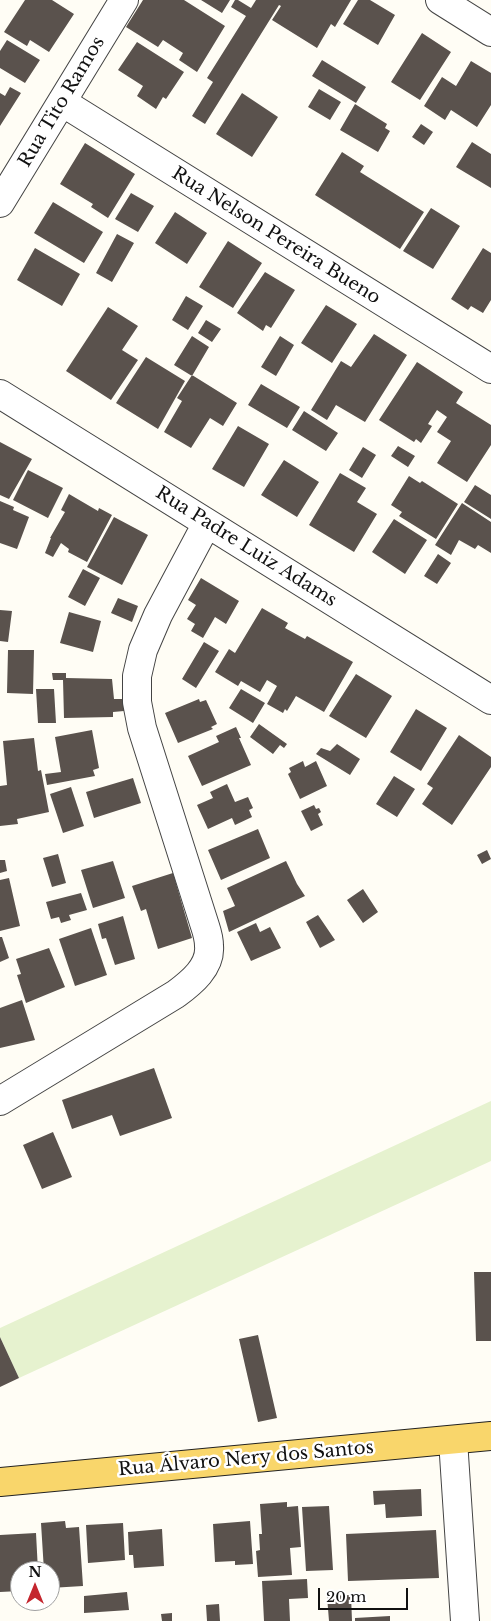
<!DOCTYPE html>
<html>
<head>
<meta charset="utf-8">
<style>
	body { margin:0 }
	#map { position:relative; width:491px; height:1621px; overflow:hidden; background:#fffdf5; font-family:"Libre Baskerville",serif }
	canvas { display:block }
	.north { position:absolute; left:10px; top:1561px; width:50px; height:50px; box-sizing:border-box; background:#fff; border:1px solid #a0a0a0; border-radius:50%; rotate:0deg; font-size:14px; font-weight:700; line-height:20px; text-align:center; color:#111 }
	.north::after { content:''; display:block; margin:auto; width:18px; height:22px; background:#c4262e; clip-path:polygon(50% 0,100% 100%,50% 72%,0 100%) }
	.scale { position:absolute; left:318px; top:1588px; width:90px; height:22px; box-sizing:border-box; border:2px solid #111; border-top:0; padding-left:6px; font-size:15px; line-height:18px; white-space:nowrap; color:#111; -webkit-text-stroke:4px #fff; paint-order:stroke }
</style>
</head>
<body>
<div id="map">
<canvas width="491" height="1621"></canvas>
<div class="north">N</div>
<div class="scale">20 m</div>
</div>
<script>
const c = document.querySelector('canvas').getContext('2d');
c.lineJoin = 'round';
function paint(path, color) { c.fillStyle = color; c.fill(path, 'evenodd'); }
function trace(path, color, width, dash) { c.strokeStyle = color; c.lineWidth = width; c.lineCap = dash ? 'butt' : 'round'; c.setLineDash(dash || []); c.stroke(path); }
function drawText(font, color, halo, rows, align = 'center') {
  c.font = font + ' "Libre Baskerville",serif'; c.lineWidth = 5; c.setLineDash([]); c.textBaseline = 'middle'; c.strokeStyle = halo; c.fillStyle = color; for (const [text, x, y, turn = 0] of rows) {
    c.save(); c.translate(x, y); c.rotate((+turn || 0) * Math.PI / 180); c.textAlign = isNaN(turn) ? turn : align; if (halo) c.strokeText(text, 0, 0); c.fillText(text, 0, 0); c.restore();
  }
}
const pitch = new Path2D(`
	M491,1101V1161L19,1378L0,1337V1328Z`);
const building = new Path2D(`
	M25,0H52L74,14L49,52L30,40L27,46L4,32Z
	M143,0H184L225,26L197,72L179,60L183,53L163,40L158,47L126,27Z
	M201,0H230L222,13Z
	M235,0H238L251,8L256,0H351L335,27L331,24L317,48L272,20L281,6L279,5L205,124L192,116L213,82L207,78L246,16L231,7Z
	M358,0H370L395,15L378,45L343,24Z
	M422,33L451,52L420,100L391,82Z
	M7,40L40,60L25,83L0,68V51Z
	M137,42L184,72L166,99L163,97L156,109L137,96L143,86L118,70Z
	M322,60L366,87L356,103L312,76Z
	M471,61L491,73V105L477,127L451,110L445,120L424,106L442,77L456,86Z
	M10,87L21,93L0,126V93L5,96Z
	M319,89L341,102L330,120L308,107Z
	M242,93L278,117L252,157L216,134Z
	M355,104L387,124L385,128L390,131L378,152L340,130Z
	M421,124L433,132L424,145L412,137Z
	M472,142L491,154V188L456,167Z
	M85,143L135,174L108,218L91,207L93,204L60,184Z
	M342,152L364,166L360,172L424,212L400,249L315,195Z
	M131,193L154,206L138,232L115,219Z
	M53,202L103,232L84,263L34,233Z
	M431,208L460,226L433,269L403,251Z
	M175,212L207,233L187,264L155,243Z
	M117,234L134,243L112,282L96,273Z
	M228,241L262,263L233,308L199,287Z
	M35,248L80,274L62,306L17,280Z
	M483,248L491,253V300L483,313L471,306L468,310L451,299Z
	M265,272L295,290L271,328L266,325L263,331L237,313Z
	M186,296L203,306L188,330L172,320Z
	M326,305L357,324L332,363L301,343Z
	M108,307L138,326L122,350L138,360L111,400L66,371Z
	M206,320L221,329L212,342L198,333Z
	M374,334L407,355L365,422L336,405L327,420L311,410L341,361L351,367Z
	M192,336L209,347L192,376L174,365Z
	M280,336L294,345L276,376L261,367Z
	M146,357L185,381L158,429L116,403Z
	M417,362L463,392L456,403L491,425V445L467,482L437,463L451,441L437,432L447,417L437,410L428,424L432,426L421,443L416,439L414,442L379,420Z
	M192,375L237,403L223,426L210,418L191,448L164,432L182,401L177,398Z
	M261,384L300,407L287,428L248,405Z
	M304,411L338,433L326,451L292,430Z
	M238,426L269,444L244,487L212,469Z
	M0,442L32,459L9,499L0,495Z
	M398,446L415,456L408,467L391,456Z
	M363,447L376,455L362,478L349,470Z
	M284,460L319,482L297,517L261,495Z
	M28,470L63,488L48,518L13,500Z
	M340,473L366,488L357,502L377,514L354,552L309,525Z
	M409,476L420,483L422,481L458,504L436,539L399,516L402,512L391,505Z
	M475,485L491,495V519L464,502Z
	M69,494L98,511L99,508L112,515L87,562L68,552L69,549L61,543L53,557L45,553L51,538H50L65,512L61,510Z
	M0,501L14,507L13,510L29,517L17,549L0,543Z
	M462,503L491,522V553L478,545L475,549L459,540L451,555L435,545Z
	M114,517L148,535L122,585L87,567Z
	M394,519L427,540L405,574L372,552Z
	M438,554L451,563L437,584L424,576Z
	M83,569L100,578L85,606L68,597Z
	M201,578L239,601L226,624L215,617L203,638L191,631L195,624L187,619L196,605L188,600Z
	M118,598L138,606L132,622L111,613Z
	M262,608L288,623L285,628L305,639L307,636L353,662L324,712L296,696L287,711L285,709L283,713L267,704L277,686L267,680L260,692L241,681L238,686L215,672L229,649L235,653Z
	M0,610L12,611L8,642L0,641Z
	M69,612L101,621L93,652L60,643Z
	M204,642L219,651L196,688L182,679Z
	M8,650H34L33,694L7,693Z
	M52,673H66V678L112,679L114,699H124V711L113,712V717L64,718L63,680H53Z
	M356,674L392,696L366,738L329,716Z
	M36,689H54L56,723H38Z
	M241,689L265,703L253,723L229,708Z
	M199,699L200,702L206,700L217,724L211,727L213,729L178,743L165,713Z
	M416,709L447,728L421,771L390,752Z
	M259,724L287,744L284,748L280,745L273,754L250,737Z
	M236,727L241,738H239L251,765L202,786L188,756L219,742L216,736Z
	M92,730L99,768L93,770L95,776L47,785L45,774L61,772L55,737Z
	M459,735L491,757V767L452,825L422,804L433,788L427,784Z
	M34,738L38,771L41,770L49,812L17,819L18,824L0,826V786L7,785L3,741Z
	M337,744L360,759L350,775L316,754L321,748L330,751Z
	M303,761L305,767L316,761L327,786L300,799L288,774L291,772L289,768Z
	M394,776L415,789L397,817L376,804Z
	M133,778L141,803L94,818L86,792Z
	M227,784L235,802L248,797L253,808L249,810L252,817L235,825L232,818L208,829L197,805L213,798L210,792Z
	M71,787L84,826L63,833L50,794Z
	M314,805L316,809L319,808L321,812L318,814L323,825L311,831L301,811Z
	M258,829L270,858L221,880L208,850Z
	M487,850L491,859L482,864L477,855Z
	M58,854L66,883L52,887L43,858Z
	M0,860H5L7,871L0,873Z
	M113,861L125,898L93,908L81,870Z
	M286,861L297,884L305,896L229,932L223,911L235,906L227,888Z
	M173,873L192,938L158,949L146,909L141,911L132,886Z
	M9,878L20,926L0,931V880Z
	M363,889L378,912L363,923L347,900Z
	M81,893L87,910L69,915L71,920L61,923L59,917L51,919L46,902Z
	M318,915L335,940L320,948L306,922Z
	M123,916L135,959L115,965L106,938L102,939L98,924Z
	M256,923L260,932L270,927L281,948L251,961L237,932Z
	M91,928L107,975L75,986L59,939Z
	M0,937H2L9,958L0,962Z
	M49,948L65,987L26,1003L17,975L21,974L16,959Z
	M22,1000L35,1040L0,1048V1008Z
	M154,1068L172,1118L120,1136L112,1115L72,1129L62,1100Z
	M53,1132L72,1177L42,1189L23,1145Z
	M474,1272H491V1341H476Z
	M258,1335L277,1418L258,1422L239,1339Z
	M0,1337L19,1378L0,1387Z
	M421,1489L422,1516L386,1518L385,1504L374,1505L373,1491Z
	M287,1502V1507L298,1506L301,1547L290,1548L292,1575L258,1577L256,1551L260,1550L259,1534H262L260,1504Z
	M329,1506L333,1570L306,1571L302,1507Z
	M65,1521L66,1528L79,1527L83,1586L50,1588V1571H44L41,1523Z
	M250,1521L253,1564L235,1565V1561L215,1562L213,1524Z
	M123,1523L125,1560L88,1563L86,1525Z
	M162,1529L164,1566L134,1568L133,1555H129L128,1532Z
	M436,1530L439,1578L348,1581L346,1534Z
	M36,1533L38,1571H20V1591L0,1592V1535Z
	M307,1579L308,1598L289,1599L290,1621H264L262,1581Z
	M127,1592L129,1610L84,1613V1596Z
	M351,1595L352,1621H329L327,1596Z
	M219,1604L220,1621H207L206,1605Z
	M172,1613V1621H162L161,1614Z
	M390,1616V1621H355V1618Z`);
const minor = new Path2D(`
	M440,0L491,32
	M62,102L491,369
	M0,203L124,0
	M0,394L491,700
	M0,1101L176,994C191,983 211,967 209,946C209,939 207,932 205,926L142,728L137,702V676L143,650L158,615L207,523
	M453,1440L465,1621`);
const major = new Path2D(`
	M0,1482L491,1436`);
const streetNames = [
	["Rua Tito Ramos",62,102,-59],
	["Rua Nelson Pereira Bueno",276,236,32],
	["Rua Padre Luiz Adams",246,547,32],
	["Rua Álvaro Nery dos Santos",246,1459,-5]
];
paint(pitch, '#e6f2cf');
paint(building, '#5a524d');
trace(minor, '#444', 30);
trace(major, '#222', 30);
trace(minor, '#fff', 28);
trace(major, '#f9d66b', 28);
drawText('18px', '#111', '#fff', streetNames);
</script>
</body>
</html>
